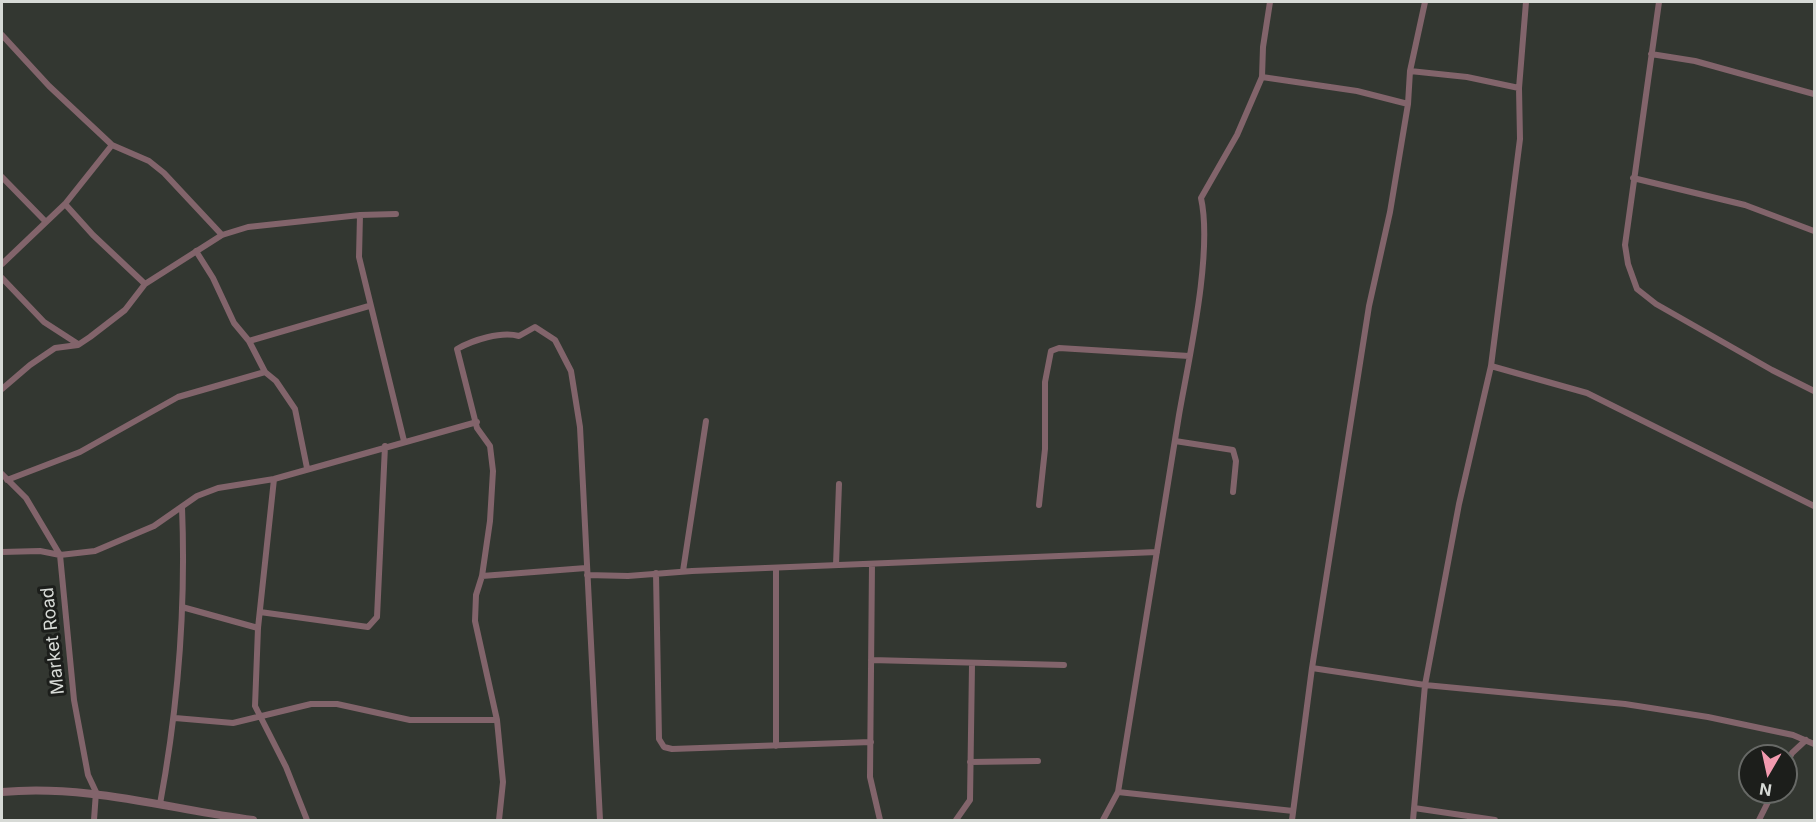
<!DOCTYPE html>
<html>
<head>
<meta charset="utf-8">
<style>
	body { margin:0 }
	#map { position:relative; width:1816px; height:822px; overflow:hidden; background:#333731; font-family:Inter,sans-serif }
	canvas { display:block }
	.frame { position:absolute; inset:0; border:3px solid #d7dad6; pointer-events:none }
	.north { position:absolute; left:1738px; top:744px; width:60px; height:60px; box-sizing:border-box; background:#1c1e1b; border:2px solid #676966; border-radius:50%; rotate:189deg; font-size:16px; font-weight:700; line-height:24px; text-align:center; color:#d7dad6 }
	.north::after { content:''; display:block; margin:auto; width:21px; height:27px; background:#f29aaf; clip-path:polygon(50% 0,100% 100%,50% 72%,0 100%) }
</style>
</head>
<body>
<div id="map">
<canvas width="1816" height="822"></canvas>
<div class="frame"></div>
<div class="north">N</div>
</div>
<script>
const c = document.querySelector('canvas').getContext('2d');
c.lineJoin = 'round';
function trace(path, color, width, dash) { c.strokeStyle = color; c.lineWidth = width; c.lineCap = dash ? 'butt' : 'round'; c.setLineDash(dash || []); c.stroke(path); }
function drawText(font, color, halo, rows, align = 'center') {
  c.font = font + ' Inter,sans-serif'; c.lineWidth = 6; c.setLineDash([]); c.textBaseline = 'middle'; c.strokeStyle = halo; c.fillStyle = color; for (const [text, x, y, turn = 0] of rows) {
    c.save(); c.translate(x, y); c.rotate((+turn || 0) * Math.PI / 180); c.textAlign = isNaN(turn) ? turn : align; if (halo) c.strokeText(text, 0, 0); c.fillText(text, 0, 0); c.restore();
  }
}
const minor = new Path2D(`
	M1659,2L1625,245L1628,264L1637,289L1656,304L1772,370L1814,391
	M2,35L49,86L112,145L149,161L164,173L222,235
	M1651,54L1695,61L1814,94
	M1410,71L1467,77L1519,88
	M1262,77L1357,91L1408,104
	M2,177L46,222
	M1633,178L1745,205L1814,231
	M65,204L93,235L145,284
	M360,215L359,257L404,441
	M196,251L213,278L234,323L249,341L265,372L276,381L295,409L307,468
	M2,264L65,204L112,145
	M2,278L44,322L78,344
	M249,341L369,306
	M1491,366L1587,393L1814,506
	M2,389L30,365L55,348L78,345L90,337L125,310L145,284L222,235L248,227L360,215L396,214
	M1175,441L1233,450L1236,461L1233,492
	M2,474L26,498L60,555L74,700L88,775L96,792L94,820
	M274,479L258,628L255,706L286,767L307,820
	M7,480L80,452L178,397L265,372
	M1039,505L1045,449V382L1051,351L1059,348L1189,356
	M2,552L40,551L60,555L95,551L154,526L197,496L218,488L274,479L477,422
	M872,564L870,777L880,820
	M836,565L839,484
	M683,571L706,421
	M656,573L659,739L664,747L672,749L871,742
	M587,575L628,576L692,571L1157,552
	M482,576L586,568
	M182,607L258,628
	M260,612L368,627L377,617L385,446
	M871,660L1064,665
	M1312,668L1425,685L1625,704L1708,717L1793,735L1814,744
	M175,718L233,723L311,704H337L410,720H497
	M776,746V568
	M970,762L1038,761
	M1786,765L1792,753L1806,740
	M1118,792L1293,811
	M160,804C178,707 186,606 182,507
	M1414,808L1495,820
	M499,820L503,782L497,720L475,621L476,595L482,576L490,521L493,471L490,446L477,428L457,349C473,340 501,331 519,336L535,327L555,340L571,371L580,427L600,820
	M956,820L970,800L972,665
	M1103,820L1118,792C1139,667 1158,540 1179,415C1189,358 1213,252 1201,198L1237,135L1262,77L1263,47L1270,2
	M1292,820L1312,668L1369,306L1390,212L1408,104L1410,71L1425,2
	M1413,820L1425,685L1459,504L1491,366L1520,139L1519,88L1526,2
	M1759,820L1773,792`);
const tertiary = new Path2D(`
	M2,792C87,784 169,809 253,820`);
const streetNames = [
	["Market Road",53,641,-96]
];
trace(minor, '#82646b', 6);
trace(tertiary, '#82646b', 8);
drawText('18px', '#d7dad6', '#1c1e1b', streetNames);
</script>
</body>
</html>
